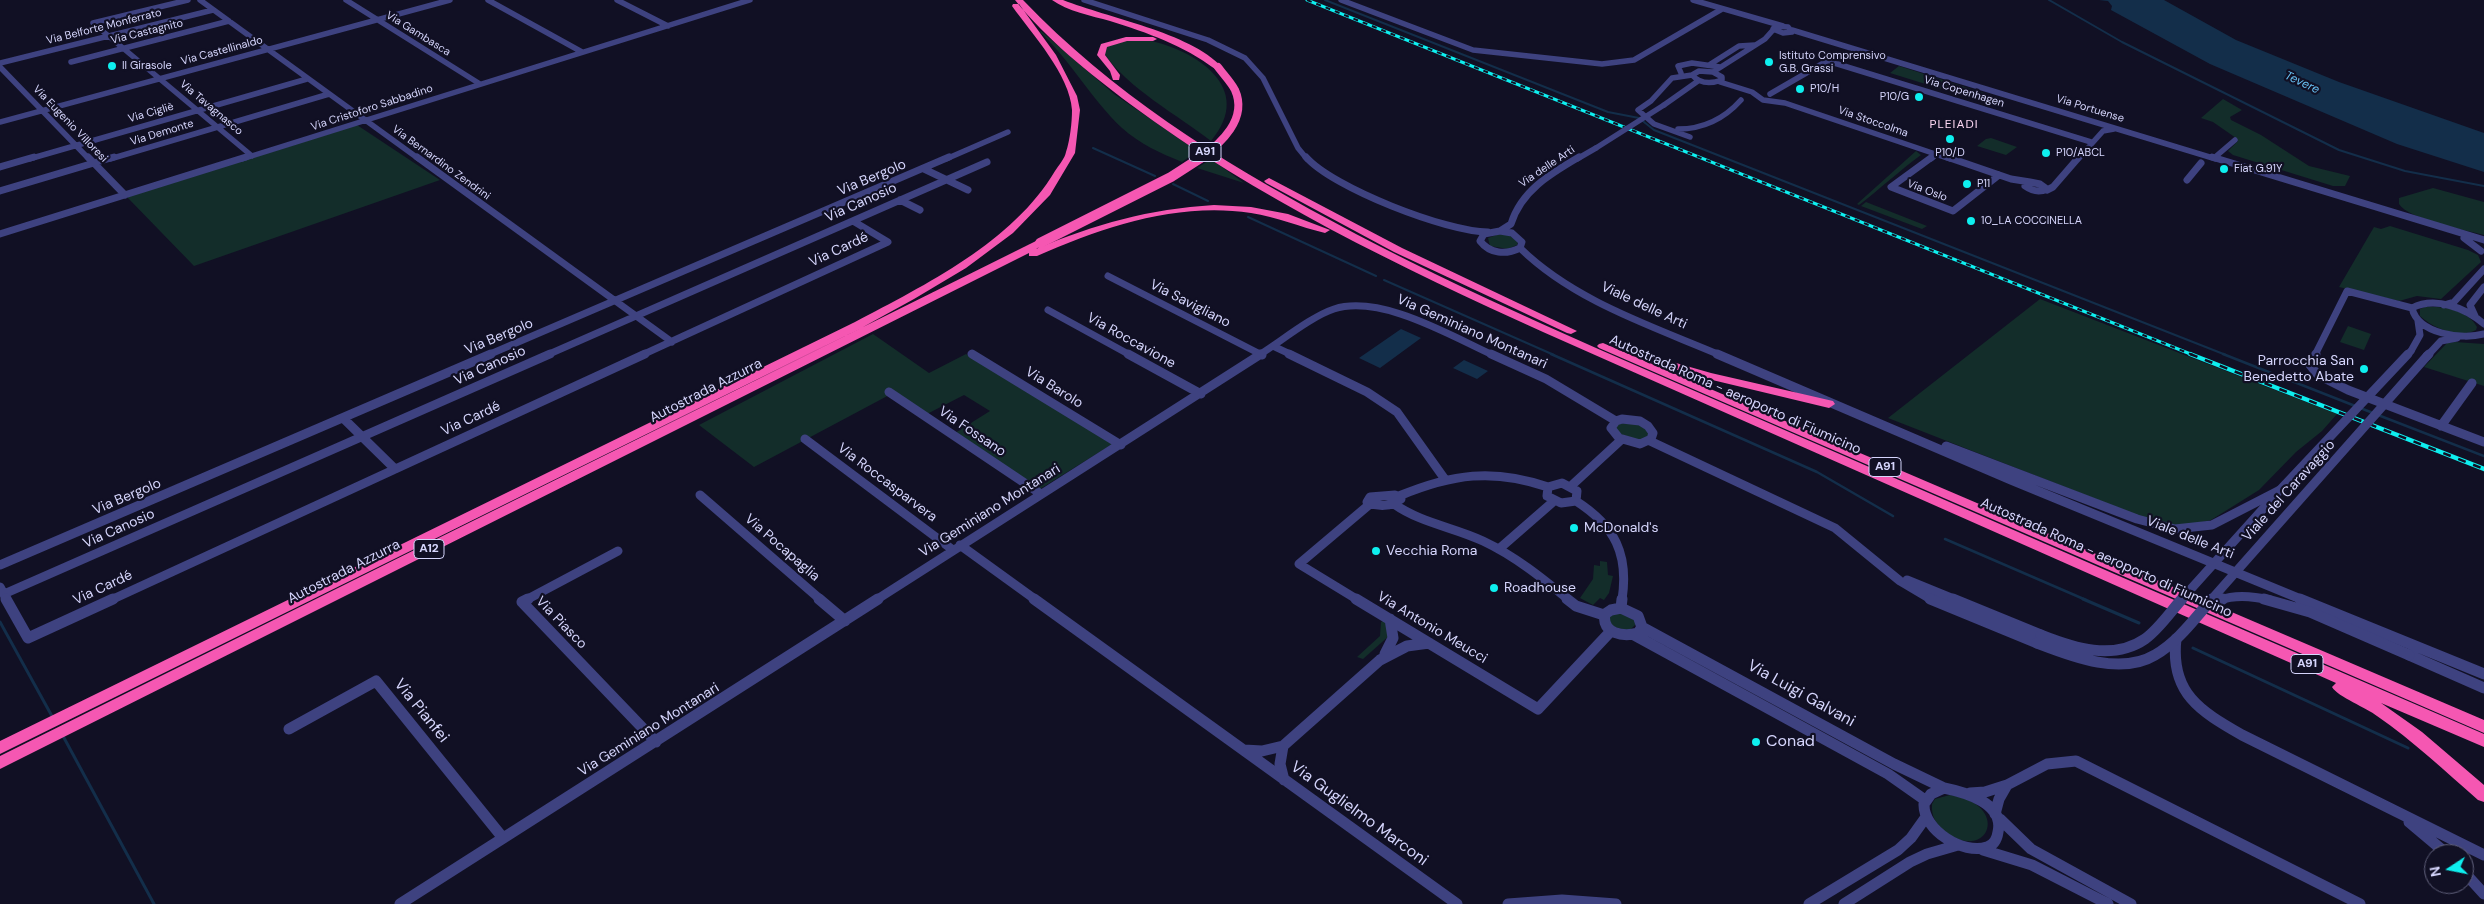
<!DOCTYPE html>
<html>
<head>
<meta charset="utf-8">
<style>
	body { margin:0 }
	#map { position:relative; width:2484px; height:904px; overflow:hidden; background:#111024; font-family:"DM Sans",sans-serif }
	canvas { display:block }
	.north { position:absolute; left:2424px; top:844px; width:50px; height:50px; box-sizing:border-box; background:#111024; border:1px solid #5f5f7a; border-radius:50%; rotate:259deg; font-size:14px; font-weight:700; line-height:20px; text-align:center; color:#d5d5fc }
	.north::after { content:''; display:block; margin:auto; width:18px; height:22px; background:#0eefef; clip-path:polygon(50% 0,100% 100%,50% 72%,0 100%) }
</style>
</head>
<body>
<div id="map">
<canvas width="2484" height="904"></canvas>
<div class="north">N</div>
</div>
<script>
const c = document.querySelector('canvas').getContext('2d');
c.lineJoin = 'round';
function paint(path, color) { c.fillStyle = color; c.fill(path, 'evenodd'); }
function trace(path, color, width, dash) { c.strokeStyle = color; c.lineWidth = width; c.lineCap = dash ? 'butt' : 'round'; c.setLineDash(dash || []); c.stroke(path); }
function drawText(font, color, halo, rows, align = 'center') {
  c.font = font + ' "DM Sans",sans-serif'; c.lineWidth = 4.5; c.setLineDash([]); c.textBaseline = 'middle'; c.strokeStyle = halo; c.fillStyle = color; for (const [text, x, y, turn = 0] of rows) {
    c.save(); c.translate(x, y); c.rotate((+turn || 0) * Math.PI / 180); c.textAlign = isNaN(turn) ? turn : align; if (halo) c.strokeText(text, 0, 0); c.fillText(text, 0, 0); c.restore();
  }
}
const green = new Path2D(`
	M1041,31L1114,94L1197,151L1182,162C1160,153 1140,144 1122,128C1091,99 1071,61 1040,32Z
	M1147,40C1196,50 1256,88 1211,141C1179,116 1126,87 1104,53L1106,47L1118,41Z
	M1899,66L1987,94L1977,100L1890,73Z
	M2223,99L2242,110L2230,117L2231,120L2261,135L2309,166L2350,176L2345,186H2333L2233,155L2228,151L2238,141L2236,138L2213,122L2201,118Z
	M357,125L440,180L194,266L127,197Z
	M1991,138L2017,147L2006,155L1977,146L1986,139Z
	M1916,151L1921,155C1899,171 1880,189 1859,205L1857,204Z
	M1211,159L1244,183L1197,168Z
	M2433,188L2484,202V235C2465,230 2408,219 2399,204V198Z
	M1866,202L1927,226L1922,229L1861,206Z
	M2390,226L2468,250L2478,255L2481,262L2441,299L2417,296L2399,301L2339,287L2374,227L2381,229Z
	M1499,234L1509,235L1518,242L1517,245L1508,249L1490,246L1488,238Z
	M2040,299L2337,414L2322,431L2296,452L2259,490L2211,520L2182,527L2152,521L1888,418Z
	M2425,307C2442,306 2468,310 2477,327L2476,330C2459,339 2433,328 2420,316V309Z
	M2348,326L2371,334L2364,350L2340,342Z
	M873,334L929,373L966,354L1114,443L1040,489L955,433L990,411L964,395L927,414L893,393L754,467L699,425Z
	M2455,342L2484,344V386L2424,367L2447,343Z
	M1620,423L1640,424L1649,433C1647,441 1638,440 1631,441L1615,431L1616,425Z
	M1600,561L1607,562L1608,575L1613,576L1609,593L1604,600L1600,598L1593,605L1580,598L1593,579L1594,565L1600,566Z
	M1614,612L1631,615L1636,624L1629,631L1611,626L1608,616Z
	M1385,620L1390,635L1363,659L1357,657L1380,636L1381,622Z
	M1950,795C2012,804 1989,865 1944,831C1936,824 1931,816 1932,804L1935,799Z`);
const water = new Path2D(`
	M2099,0H2164L2236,40L2339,82L2484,133V172L2397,144L2210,64L2111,10L2112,6L2108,1Z
	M1401,329L1421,338L1380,368L1359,358Z
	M1464,360L1488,371L1477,379L1453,368Z`);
const streamFar2 = new Path2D(`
	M1325,0L1608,112L1639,118L1654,130L2226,355
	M2049,0L2122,42L2339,150L2405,171L2484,186
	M1093,148L1155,176
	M1173,184L1208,201
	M1248,217L1376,276
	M1384,280L1554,355`);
const streamFar1 = new Path2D(`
	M1551,354L1817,472L1893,516
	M2223,354L2373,413
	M2378,415L2484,456
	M1945,539L2086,600`);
const stream = new Path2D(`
	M2083,599L2139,623
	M0,622L53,718
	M2193,648L2408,748
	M63,736L154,904`);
const minorFar3 = new Path2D(`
	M188,0L93,23L252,156
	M200,0L419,159
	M346,0L480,84
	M488,0L582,52
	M617,0L668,26
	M1084,0L1208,40L1245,58L1263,78L1298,148L1307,159
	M1341,0L1473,50L1602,64L1634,60L1722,9
	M1693,0L1783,26
	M1775,26L1788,27L1792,32L1783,33L1773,29Z
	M1792,30L2216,159
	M71,62L229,21
	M1831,62L2091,142
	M0,63L213,10
	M1709,65L1739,46L1755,45
	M0,67L89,159
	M1699,71L1713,72L1722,77V80C1711,84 1700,84 1692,75Z
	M1713,72L1765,39L1773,30
	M1681,73L1678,66L1692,63L1720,67
	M1720,82L1752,92L1763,100L1785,103L1950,159
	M1770,94L1827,61
	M1664,105L1698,81
	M0,122L450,0
	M1678,129C1703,129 1724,119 1741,100
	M1690,137L1654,124L1638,110L1651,101L1672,78L1692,75
	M2214,158L2235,140
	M29,159L307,79
	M110,159L329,94
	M242,159L750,0
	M946,159L1008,132
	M1577,159L1596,148
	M1931,159L1937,154
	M2078,159L2103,131L2114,129`);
const minorFar2 = new Path2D(`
	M88,157L125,195
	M417,157L672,342
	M1306,157C1333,188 1447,232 1488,232
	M1932,157L1891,187L1953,211L1999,175
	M1947,157L2011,179L2030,182
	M2212,157L2484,240
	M0,167L34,157
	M924,169L968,190
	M2187,180L2201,163
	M2030,182L2040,184L2047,189C2039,193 2032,191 2025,186Z
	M2047,190L2053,187L2079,157
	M0,191L114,157
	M900,200L920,210
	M1500,231L1511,224C1521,191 1550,174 1579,157
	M1500,231L1512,233L1522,242L1520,248C1506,255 1490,254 1480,241L1484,234Z
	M0,234L246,157
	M2464,238L2481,251
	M1520,248C1574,301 1652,326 1720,355
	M1108,276L1262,355
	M2444,305L2454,302L2484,269
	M1048,310L1130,355
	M2475,316L2470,305L2484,287
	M2484,324C2466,308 2435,296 2412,308C2418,334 2462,340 2484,334
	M1275,347L1292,355
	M2411,351L2420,335L2418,321
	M972,354L974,355
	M488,355L949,157
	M547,355L987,162
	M642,355L888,242L853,221
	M1259,355C1280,342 1312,316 1334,309C1381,294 1451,336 1493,355
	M2315,355L2347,291L2412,308
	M2428,355L2441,341L2457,338`);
const minorFar1 = new Path2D(`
	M972,354L1121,445
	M1128,354L1201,394
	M1260,354L1262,355
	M1289,354L1367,392L1397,412L1444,478
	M1491,354L1546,379L1616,421
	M1717,354L2011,480L2303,600
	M2316,354L2310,365L2318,375L2348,390L2484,442
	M2427,356L2429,354
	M889,392L1041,494
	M343,418L395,469
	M1622,419L1640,421L1648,426L1653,433L1651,439L1640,444L1619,438L1611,428L1616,421Z
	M2441,426L2472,383
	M805,439L953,550
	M1650,441L1835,528L1900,581L1932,600
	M1946,446L2137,519L2175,529L2212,525L2280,490
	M1562,483L1577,491L1576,501L1561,503L1547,496L1548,487Z
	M1571,486L1621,440
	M700,495L821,600
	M1395,495L1401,499C1391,507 1378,507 1367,502L1370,497Z
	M1399,496C1452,474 1493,468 1548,487
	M1576,501C1615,526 1629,554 1622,600
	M1394,504C1421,523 1453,527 1483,541C1515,556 1542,578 1569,600
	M960,545L1036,600
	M1499,549L1554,501
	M0,565L491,354
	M1907,580L1956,600
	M0,587L7,600
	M4,594L550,354
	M111,600L645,354
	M526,600L618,551
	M876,600L1261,354
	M1358,600L1299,564L1370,504`);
const minor = new Path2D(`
	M6,599L28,638L113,599
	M528,599L522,602L656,742
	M819,599L845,621
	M1034,599L1457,904
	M1356,599L1538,709L1611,631
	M1567,599L1576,606L1604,615
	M1930,599L2037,643
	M1953,599L2041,635
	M2300,599L2484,674
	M1621,608L1622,599
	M1621,608L1638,616L1642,627L1638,633C1624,637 1601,634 1605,614L1611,610Z
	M1642,627L1894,764L1944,788
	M1634,635L1888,774L1925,800
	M2176,639C2170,693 2200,711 2242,735L2484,855
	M1385,654L1393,638L1390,619
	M2409,655L2484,688
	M289,729L376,681L503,838
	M1283,746L1280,764L1284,780
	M1244,750L1262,751L1283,746L1380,660L1407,646L1429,643
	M2007,785L2047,764L2076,761L2360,904
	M1944,788C1964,792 2005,803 1998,832C1997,839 1994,845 1987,847C1963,855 1923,830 1924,804L1931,794Z
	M1970,793L1985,792L2007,785L1999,799L1995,814
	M2000,819L2031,849L2131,904
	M2409,822L2447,854
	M1983,850L2032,865L2108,904
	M2464,872L2484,894
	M400,904L878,599
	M1508,904L1562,900L1616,904
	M1809,904L1898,850L1911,838L1926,817
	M1844,904L1910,862L1927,854L1958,845`);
const highway = new Path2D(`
	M1015,0H1023C1111,92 1218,160 1330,220C1468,295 1613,355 1757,418C1999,524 2241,629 2484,734V747L2381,703L2422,732L2484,785V802L2478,800C2445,771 2413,741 2377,716C2367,708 2338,697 2332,687L2336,683L1543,332C1400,267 1256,198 1130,104C1089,73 1047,40 1015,0Z
	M1052,0H1063C1108,18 1189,32 1222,67L1215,69C1183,45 1148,33 1110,21C1092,16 1067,11 1052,0Z
	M1013,4H1019L1056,55L1077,96L1080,110L1075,153L1050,195L1013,233L966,268L914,299L863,327L0,754V741L855,322C925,285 1013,242 1055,171C1059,165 1065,158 1066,152C1070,140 1072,122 1072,110C1070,75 1032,34 1012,6Z
	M1126,37H1153L1157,39L1153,41H1127L1107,47L1105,55L1120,75L1119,80H1113L1110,71L1097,55L1101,44Z
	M1269,178L1402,248L1577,331L1571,334L1567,333L1394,252L1266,183L1264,181Z
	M1214,205L1251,207L1288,214L1330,230L1325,233C1300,227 1277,217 1251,213C1176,202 1104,227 1037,256H1029V253L0,769V756L1036,241H1044L1045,243L1036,249C1095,224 1149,209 1214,205Z
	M1603,343L2484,720V733L1599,348L1597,346L1599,344Z
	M1655,357L1711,373L1833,401L1835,404L1829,408L1704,378L1651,362L1649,360L1651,358Z`);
const railFar1 = new Path2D(`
	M1307,0L2193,355`);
const rail = new Path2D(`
	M2190,354L2484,469`);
const minorBridgeFar3 = new Path2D(`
	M1596,148L1664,105`);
const minorBridgeFar2 = new Path2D(`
	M2407,355L2411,351`);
const minorBridgeFar1 = new Path2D(`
	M2181,600L2280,490L2408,354
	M2211,600L2427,356
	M2220,600C2236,594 2253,596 2270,600`);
const minorBridge = new Path2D(`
	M2264,599L2310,612L2409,655
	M2212,603L2223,599
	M2041,635C2074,648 2113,661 2145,639C2159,629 2171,611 2182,599
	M2037,643C2071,656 2120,676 2155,655C2178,642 2195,618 2212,599`);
const highwayBridgeFar1 = new Path2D(`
	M1200,159C1221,143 1248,119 1235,90C1231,82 1223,74 1218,67`);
const highwayBridge = new Path2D(`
	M1040,243L1171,177L1202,157`);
const markers = [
	[1769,62,5,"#0eefef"],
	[112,66,5,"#0eefef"],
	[1800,89,5,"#0eefef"],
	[1919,97,5,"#0eefef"],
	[1950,139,5,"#0eefef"],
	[2046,153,5,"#0eefef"],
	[2224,169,5,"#0eefef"],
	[1967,184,5,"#0eefef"],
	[1971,221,5,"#0eefef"],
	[2364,369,5,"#0eefef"],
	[1574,528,5,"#0eefef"],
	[1376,551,5,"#0eefef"],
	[1494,588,5,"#0eefef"],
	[1756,742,5,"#0eefef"]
];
const farStreetnames = [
	["Via Belforte Monferrato",104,27,-14],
	["Via Castagnito",147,32,-14],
	["Via Gambasca",418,34,32],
	["Via Castellinaldo",222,51,-15],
	["Via Copenhagen",1964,92,17],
	["Via Tavagnasco",211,108,40],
	["Via Cristoforo Sabbadino",372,108,-18],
	["Via Portuense",2090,109,17],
	["Via Cigliè",151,113,-16],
	["Via Stoccolma",1873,122,19],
	["Via Eugenio Villoresi",70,124,46],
	["Via Demonte",162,133,-17],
	["Via Bernardino Zendrini",441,163,36],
	["Via delle Arti",1547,167,-34],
	["Via Oslo",1927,191,21]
];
const farPoinames = [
	["Istituto Comprensivo",1779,56],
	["G.B. Grassi",1779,69],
	["Il Girasole",122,66],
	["P10/H",1810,89],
	["P10/G",1909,97,"right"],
	["P10/D",1950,153,"center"],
	["P10/ABCL",2056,153],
	["Fiat G.91Y",2234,169],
	["P11",1977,184],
	["10_LA COCCINELLA",1981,221]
];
const farWaternames = [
	["Tevere",2302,83,25]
];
const farNeighbourhoodnames = [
	["PLEIADI",1954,125]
];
const shields = [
	[1205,152,32],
	[1885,467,32],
	[429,549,30],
	[2307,664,32]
];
const shieldNames = [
	["A91",1205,152],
	["A91",1885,467],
	["A12",429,549],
	["A91",2307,664]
];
const streetNames = [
	["Via Bergolo",872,178,-23],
	["Via Canosio",861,203,-24],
	["Via Cardé",839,250,-25],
	["Via Savigliano",1190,304,27],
	["Viale delle Arti",1644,306,25],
	["Via Geminiano Montanari",1472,332,24],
	["Via Bergolo",499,337,-23],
	["Via Roccavione",1131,341,29],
	["Via Canosio",490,366,-24],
	["Via Barolo",1054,388,32],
	["Autostrada Azzurra",706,391,-27],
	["Autostrada Roma - aeroporto di Fiumicino",1735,395,24],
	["Via Cardé",471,419,-25],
	["Via Fossano",972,432,34],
	["Via Roccasparvera",887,483,37],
	["Viale del Caravaggio",2289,491,-48],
	["Via Bergolo",127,497,-23],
	["Via Geminiano Montanari",990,511,-32],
	["Via Canosio",119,529,-24],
	["Viale delle Arti",2190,538,22],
	["Via Pocapaglia",782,548,41],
	["Autostrada Roma - aeroporto di Fiumicino",2106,558,24],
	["Autostrada Azzurra",344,572,-27],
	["Via Cardé",103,588,-25],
	["Via Piasco",561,623,46],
	["Via Antonio Meucci",1432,628,31],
	["Via Geminiano Montanari",649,730,-32]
];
const poiNames = [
	["Parrocchia San",2354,361,"right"],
	["Benedetto Abate",2354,377,"right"],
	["McDonald's",1584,528],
	["Vecchia Roma",1386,551],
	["Roadhouse",1504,588]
];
const nearStreetnames = [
	["Via Luigi Galvani",1801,694,29],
	["Via Pianfei",421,711,51],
	["Via Guglielmo Marconi",1359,814,36]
];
const nearPoinames = [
	["Conad",1766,742]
];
paint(green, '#132d2a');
paint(water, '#132e4a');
trace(streamFar2, '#132e4a', 2);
trace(streamFar1, '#132e4a', 2.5);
trace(stream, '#132e4a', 3);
trace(minorFar3, '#3e4280', 5.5);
trace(minorFar2, '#3e4280', 7);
trace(minorFar1, '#3e4280', 9);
trace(minor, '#3e4280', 11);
paint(highway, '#f557b2');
trace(railFar1, '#0eefef', 3);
trace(rail, '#0eefef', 4.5);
trace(railFar1, '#111024', 2, [5]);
trace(rail, '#111024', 2.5, [8]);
trace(minorBridgeFar3, '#3e4280', 5.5);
trace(minorBridgeFar2, '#3e4280', 7);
trace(minorBridgeFar1, '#3e4280', 9);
trace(minorBridge, '#3e4280', 11);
trace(highwayBridgeFar1, '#f557b2', 8);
trace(highwayBridge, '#f557b2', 10);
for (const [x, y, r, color] of markers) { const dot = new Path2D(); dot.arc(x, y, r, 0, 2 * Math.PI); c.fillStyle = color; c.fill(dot); trace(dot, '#111024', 2); }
drawText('11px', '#d5d5fc', '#111024', farStreetnames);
drawText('11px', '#d5d5fc', '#111024', farPoinames, 'left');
drawText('italic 12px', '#69c3f6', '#111024', farWaternames);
c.letterSpacing = '1px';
drawText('12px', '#fdd7f3', '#111024', farNeighbourhoodnames);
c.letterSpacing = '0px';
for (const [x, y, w] of shields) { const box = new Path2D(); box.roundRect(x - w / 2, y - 9.5, w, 19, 4); c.fillStyle = '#111024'; c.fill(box); trace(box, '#d5d5fc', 1); }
drawText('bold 12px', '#d5d5fc', null, shieldNames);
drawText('14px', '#d5d5fc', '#111024', streetNames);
drawText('14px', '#d5d5fc', '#111024', poiNames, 'left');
drawText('16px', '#d5d5fc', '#111024', nearStreetnames);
drawText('16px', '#d5d5fc', '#111024', nearPoinames, 'left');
</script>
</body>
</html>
